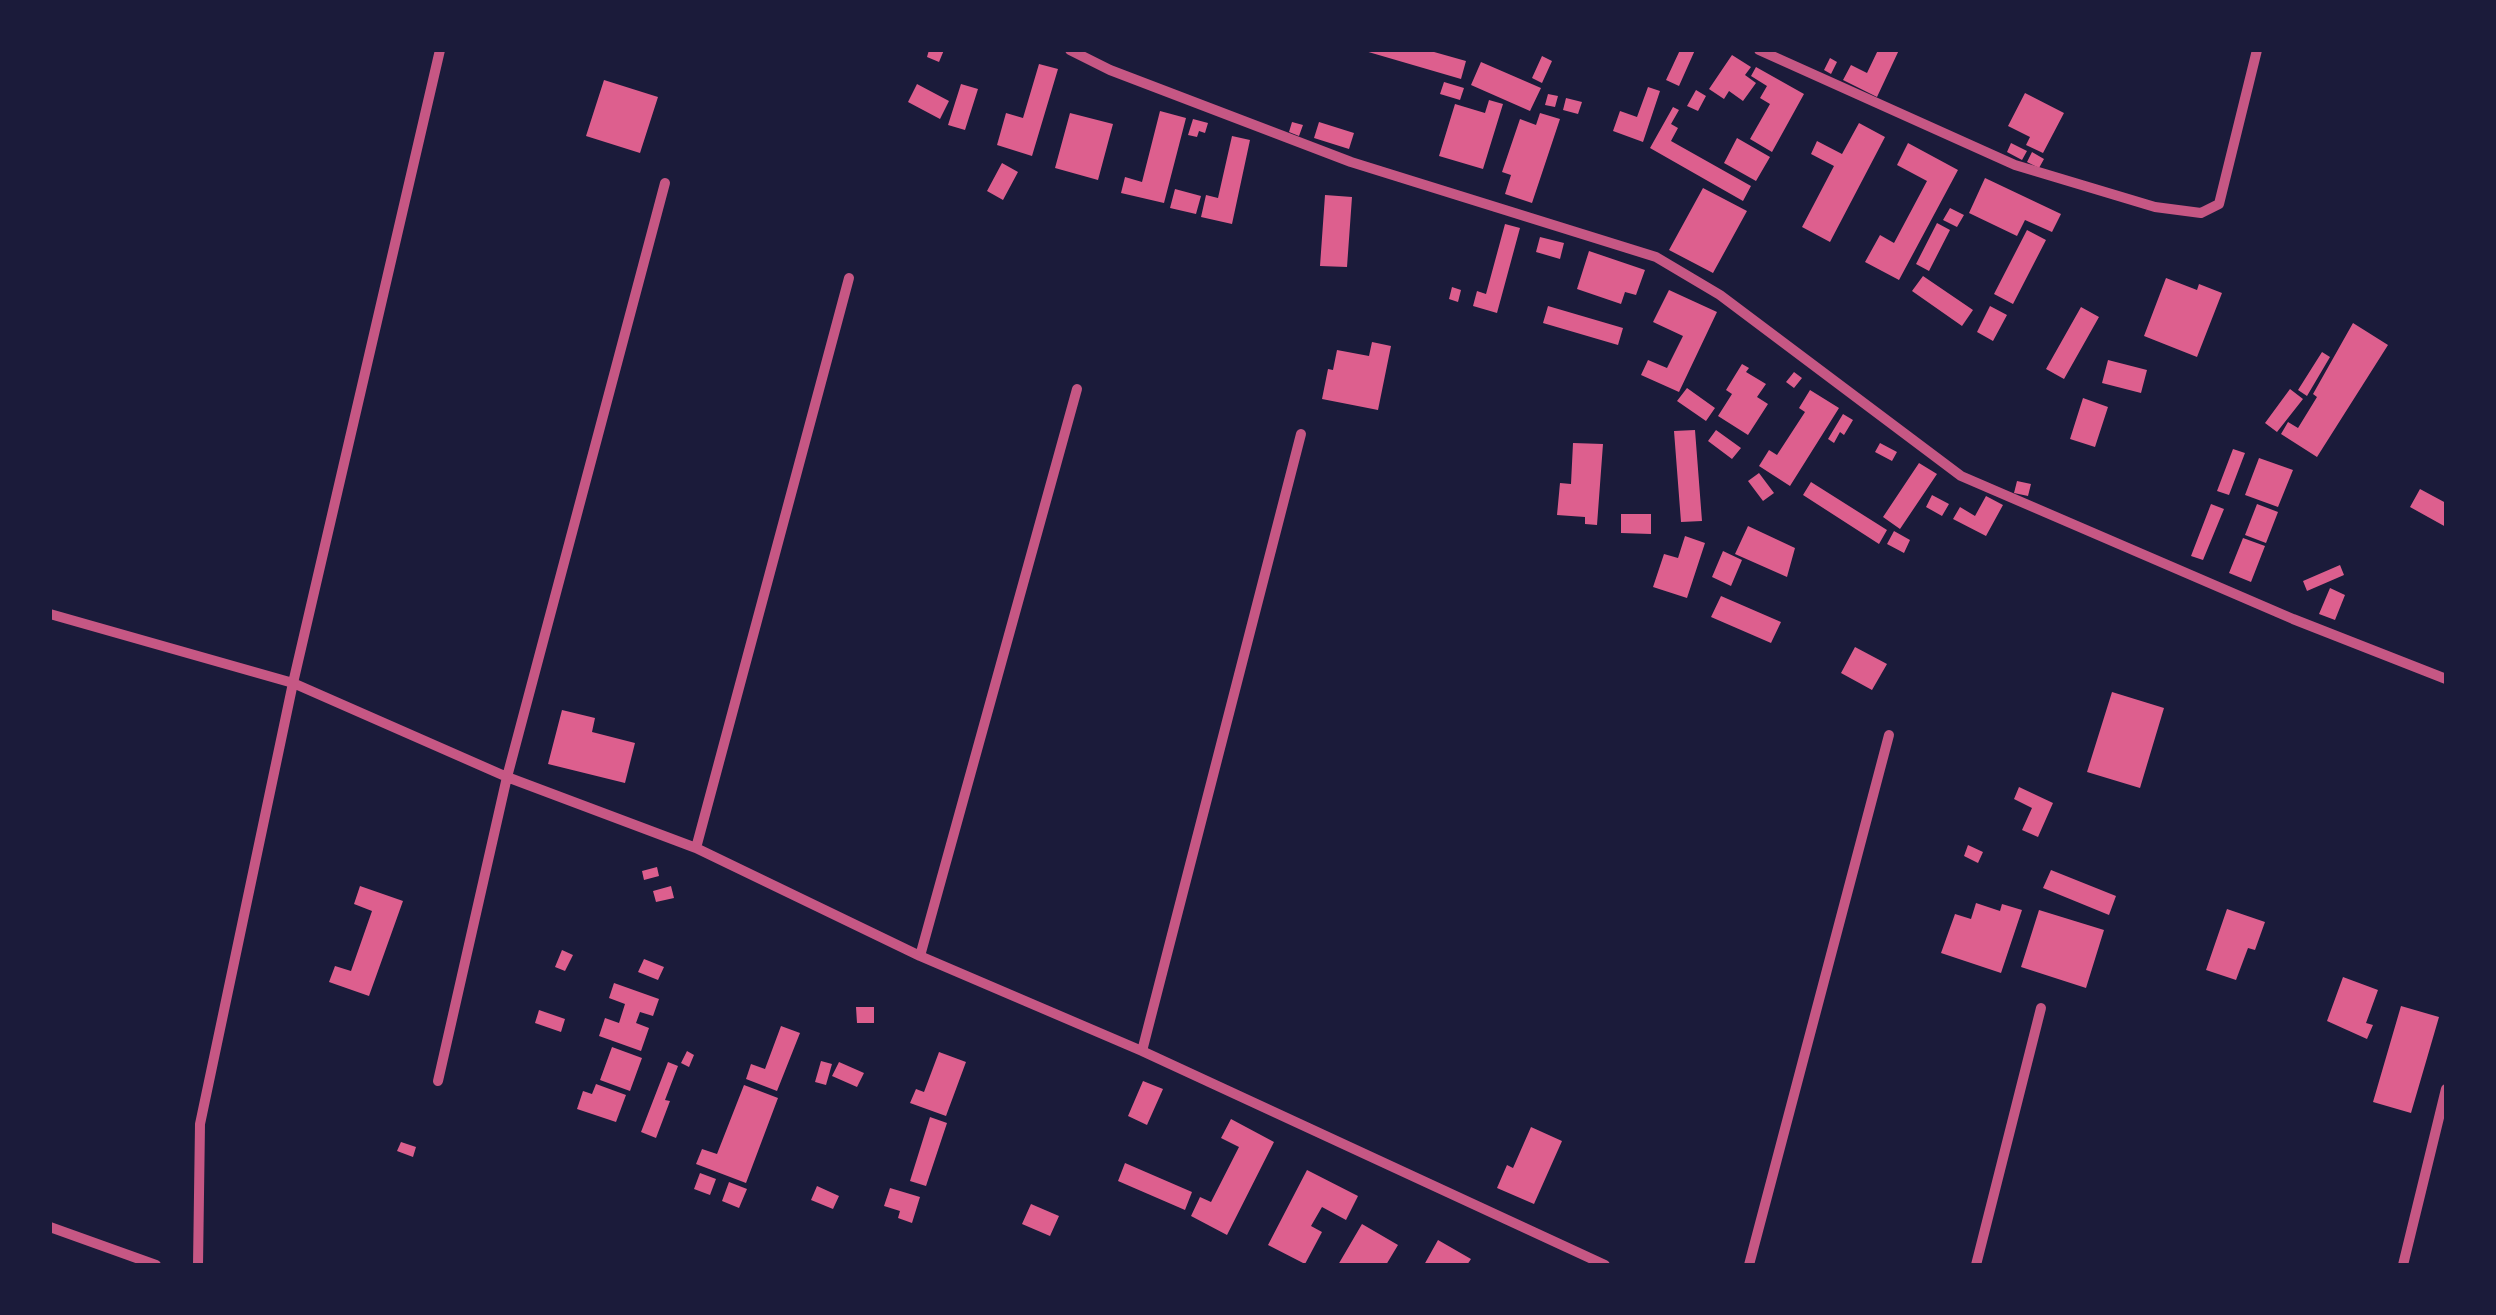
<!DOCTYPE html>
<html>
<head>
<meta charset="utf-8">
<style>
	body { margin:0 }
	#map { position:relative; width:2496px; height:1315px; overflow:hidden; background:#1b1b3a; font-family:"Noto Sans",sans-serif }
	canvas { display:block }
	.frame { position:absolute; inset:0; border:52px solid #1b1b3a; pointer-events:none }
</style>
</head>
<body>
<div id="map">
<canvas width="2496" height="1315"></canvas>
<div class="frame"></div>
</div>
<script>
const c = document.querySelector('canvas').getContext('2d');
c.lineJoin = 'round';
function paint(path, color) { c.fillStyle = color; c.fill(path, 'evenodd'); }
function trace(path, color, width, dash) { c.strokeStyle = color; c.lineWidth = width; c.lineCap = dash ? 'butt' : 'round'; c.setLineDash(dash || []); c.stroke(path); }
const building = new Path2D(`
	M929,50H944L939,62L927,57Z
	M1427,50L1466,61L1461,79L1365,51Z
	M1680,50H1695L1679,86L1666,80Z
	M1878,50H1899L1877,97L1843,80L1851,65L1867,73Z
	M1732,55L1751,67L1745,75L1756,83L1743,101L1729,91L1724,99L1709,89Z
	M1542,56L1552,61L1542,83L1532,78Z
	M1830,58L1837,62L1831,74L1824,70Z
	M1481,62L1541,88L1530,111L1471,85Z
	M1039,64L1058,69L1032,156L997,145L1006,113L1023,118Z
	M1756,67L1804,94L1772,152L1750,139L1770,104L1760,98L1767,86L1751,76Z
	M604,80L658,97L640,153L586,136Z
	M1444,82L1464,88L1460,100L1440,94Z
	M917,84L949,101L940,119L908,102Z
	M961,84L978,89L965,130L948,125Z
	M1648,87L1660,91L1643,142L1613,131L1620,111L1637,117Z
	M1696,90L1706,96L1698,111L1687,106Z
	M2025,93L2064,113L2043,153L2026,145L2030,137L2008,126Z
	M1548,94L1558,96L1555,107L1545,105Z
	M1566,98L1582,102L1578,114L1563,110Z
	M1489,100L1503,104L1483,169L1439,156L1455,104L1485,113Z
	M1673,107L1679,110L1671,124L1678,128L1671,141L1751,186L1743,201L1650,148Z
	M1160,111L1186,118L1164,203L1121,193L1125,177L1142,182Z
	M1070,113L1113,124L1098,180L1055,168Z
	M1540,113L1560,119L1532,203L1505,194L1511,175L1502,172L1520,119L1536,125Z
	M1193,119L1208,123L1205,133L1199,131L1197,137L1188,135Z
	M1292,122L1303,125L1299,136L1289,132Z
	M1319,122L1354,133L1349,149L1314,138Z
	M1859,123L1885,137L1830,242L1802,227L1834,166L1811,154L1817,141L1842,154Z
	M1232,136L1250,140L1232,224L1201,217L1206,195L1218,198Z
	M1737,138L1770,157L1756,181L1724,163Z
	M1908,143L1958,170L1899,280L1865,262L1880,235L1894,243L1927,181L1897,165Z
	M2011,143L2027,151L2022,160L2007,152Z
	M2032,152L2044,159L2039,168L2027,162Z
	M1002,163L1018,172L1003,200L987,191Z
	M1985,178L2061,214L2052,232L2025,220L2017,236L1969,213Z
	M1703,188L1747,211L1713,273L1669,250Z
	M1175,189L1201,196L1196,214L1170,208Z
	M1325,195L1352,197L1347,267L1320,266Z
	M1950,208L1964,215L1957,227L1943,220Z
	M1937,223L1950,230L1929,271L1916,264Z
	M1505,224L1520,228L1497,313L1473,306L1477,291L1486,294Z
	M2027,230L2046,240L2013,304L1994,294Z
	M1540,237L1564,243L1560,259L1536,252Z
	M1589,251L1645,270L1636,295L1625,292L1621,304L1577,289Z
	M1923,276L1973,310L1962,326L1912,291Z
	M2166,278L2197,290L2199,284L2222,293L2197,357L2144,336Z
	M1452,287L1461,290L1458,302L1449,299Z
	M1669,290L1717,312L1679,392L1641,375L1648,360L1667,368L1683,336L1653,322Z
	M1548,306L1623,328L1618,345L1543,323Z
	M1990,306L2007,315L1993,341L1977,332Z
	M2081,307L2099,317L2064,379L2046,369Z
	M2353,323L2388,345L2317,457L2281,434L2288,422L2298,428L2317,397L2313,394Z
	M1372,342L1391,346L1378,410L1322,399L1328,369L1333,370L1337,350L1369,356Z
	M2322,352L2330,357L2307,396L2298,390Z
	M2108,360L2147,370L2141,393L2102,383Z
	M1742,364L1749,368L1746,372L1766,384L1757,397L1768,404L1748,435L1718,416L1732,394L1726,390Z
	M1794,372L1802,378L1794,388L1786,382Z
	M1687,388L1715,408L1706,421L1677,401Z
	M2290,389L2303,399L2277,432L2265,423Z
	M1810,390L1839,408L1790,486L1759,466L1769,450L1777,455L1805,412L1799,408Z
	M2083,398L2108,407L2095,447L2070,439Z
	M1843,414L1853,420L1844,435L1840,432L1834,443L1828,439Z
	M1695,430L1702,521L1681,522L1674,431Z
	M1716,430L1741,448L1732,459L1708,441Z
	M1573,443L1603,444L1597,525L1585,524V517L1557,515L1560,483L1571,484Z
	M1880,443L1897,452L1892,461L1875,452Z
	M2233,449L2245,453L2229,495L2217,491Z
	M2259,458L2293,470L2278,507L2245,495Z
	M1919,463L1937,474L1900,529L1883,517Z
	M1759,473L1774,493L1763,501L1748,481Z
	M2017,481L2031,484L2028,496L2014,493Z
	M1811,482L1887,530L1879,544L1803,495Z
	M2420,489L2446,503V527L2410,507Z
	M1932,495L1949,504L1942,516L1926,507Z
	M1986,496L2003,505L1986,536L1953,519L1960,507L1975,516Z
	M2211,504L2224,509L2203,560L2191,556Z
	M2257,504L2278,512L2266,543L2245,535Z
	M1621,514H1651V534L1621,533Z
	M1748,526L1795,548L1787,577L1735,554Z
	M1894,531L1910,540L1904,553L1887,544Z
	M1685,536L1705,543L1687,598L1653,587L1664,554L1678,558Z
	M2243,538L2265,546L2251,582L2229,573Z
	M1723,551L1742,560L1731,586L1712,577Z
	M2340,565L2344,575L2307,591L2303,581Z
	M2330,588L2345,595L2335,620L2319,614Z
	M1721,596L1781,622L1771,643L1711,617Z
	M1855,647L1887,664L1872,690L1841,673Z
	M2112,692L2164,708L2140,788L2087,772Z
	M562,710L595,718L592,732L635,743L625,783L548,764Z
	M2019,787L2053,803L2038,837L2022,830L2032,808L2014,799Z
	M1968,845L1983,852L1978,863L1964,856Z
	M657,867L659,876L644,880L642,871Z
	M2051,870L2116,896L2109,915L2043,888Z
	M360,886L403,901L369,996L329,982L335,966L351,971L372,911L354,904Z
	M671,886L674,898L656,902L653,891Z
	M1976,903L2000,911L2002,904L2022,910L2001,973L1941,953L1955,914L1971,919Z
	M2227,909L2265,922L2255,950L2248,948L2236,980L2206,970Z
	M2039,910L2104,930L2086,988L2021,967Z
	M562,950L573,955L565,971L555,967Z
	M644,959L664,967L658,980L638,972Z
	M2343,977L2378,990L2366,1023L2373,1025L2367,1039L2327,1021Z
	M614,983L659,999L653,1016L640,1012L636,1023L649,1028L641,1051L599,1036L605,1018L619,1023L625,1004L609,998Z
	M2401,1006L2439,1017L2411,1113L2373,1102Z
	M856,1007H874V1023H857Z
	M539,1010L565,1019L561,1032L535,1023Z
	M781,1026L800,1033L777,1091L746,1079L751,1064L765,1069Z
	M612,1047L642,1058L630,1091L600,1080Z
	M687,1051L694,1055L689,1067L681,1063Z
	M939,1052L966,1062L946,1116L910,1103L916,1089L924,1092Z
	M821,1061L832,1064L826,1085L815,1082Z
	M668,1062L678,1066L665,1100L670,1101L656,1138L641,1132Z
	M839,1062L864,1073L857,1087L832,1076Z
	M1143,1081L1163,1089L1147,1125L1128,1116Z
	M596,1084L626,1095L616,1122L577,1109L583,1091L592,1094Z
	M744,1085L778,1098L746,1183L696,1164L702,1149L717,1154Z
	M930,1117L947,1123L926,1186L910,1181Z
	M1231,1119L1274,1142L1227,1235L1191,1216L1200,1197L1211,1202L1239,1147L1221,1138Z
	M1531,1127L1562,1141L1534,1204L1497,1188L1507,1165L1513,1168Z
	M401,1142L416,1147L413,1157L397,1151Z
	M1125,1163L1192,1192L1185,1210L1118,1181Z
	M1307,1170L1358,1196L1346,1220L1322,1207L1311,1226L1322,1232L1305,1264L1268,1245Z
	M700,1173L716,1179L710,1195L694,1189Z
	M729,1182L747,1189L739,1208L722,1201Z
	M817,1186L839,1196L833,1209L811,1200Z
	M890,1188L920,1197L912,1223L898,1218L900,1211L884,1206Z
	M1031,1204L1059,1216L1050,1236L1022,1224Z
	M1362,1224L1398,1245L1386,1265H1338Z
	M1438,1240L1471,1259L1467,1265H1424Z`);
const minor = new Path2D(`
	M1070,50L1110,70L1351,162L1656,257L1720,295L1961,476L2293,619L2446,679
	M1759,50L2015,165L2155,207L2201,213L2219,204L2257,50
	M50,614L293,683L507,777L696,848L920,956L1142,1051L1605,1265
	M696,848L849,278
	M920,956L1077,389
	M1142,1051L1301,434
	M438,1081L507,777L665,183
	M50,1227L156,1265
	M198,1265L200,1124L293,683L440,50
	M1749,1265L1889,735
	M1976,1265L2041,1008
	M2403,1265L2446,1089`);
paint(building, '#dd5f8e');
trace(minor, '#c65784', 10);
</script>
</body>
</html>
